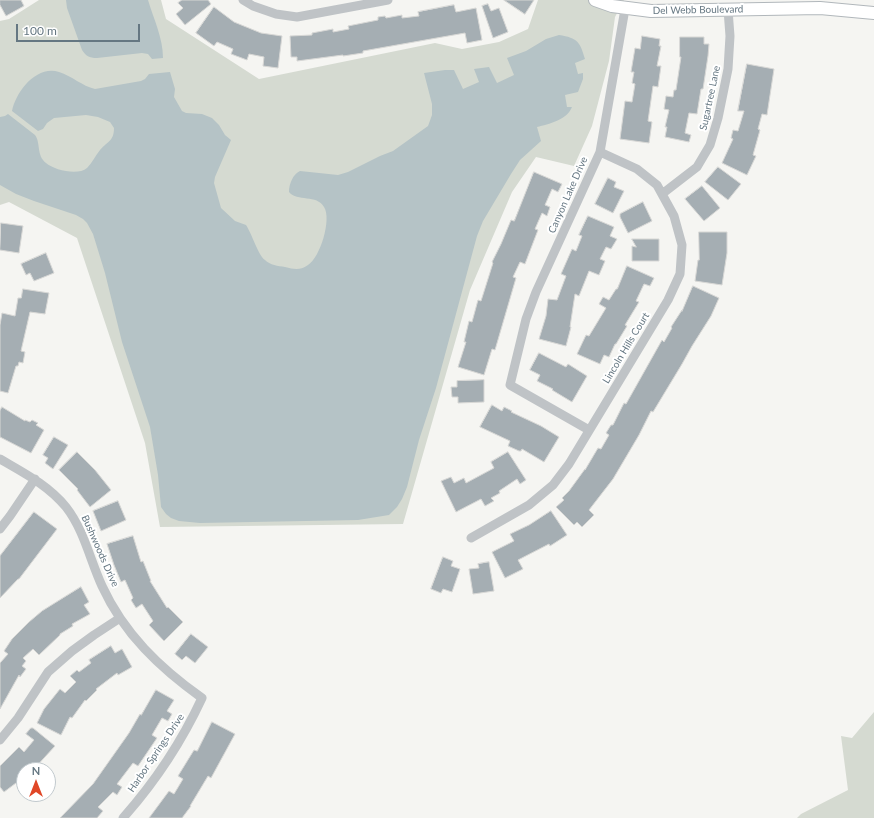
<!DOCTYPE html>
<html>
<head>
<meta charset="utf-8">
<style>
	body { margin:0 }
	#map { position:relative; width:874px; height:818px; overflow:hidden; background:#f5f5f2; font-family:Lato,sans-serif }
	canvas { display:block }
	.north { position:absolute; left:16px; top:762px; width:40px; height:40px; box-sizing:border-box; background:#fff; border:1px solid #c1c9cd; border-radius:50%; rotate:0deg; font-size:11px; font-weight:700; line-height:16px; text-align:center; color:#657782 }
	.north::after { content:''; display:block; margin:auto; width:14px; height:18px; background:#e04727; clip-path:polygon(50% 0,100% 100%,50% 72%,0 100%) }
	.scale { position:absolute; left:16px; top:24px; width:124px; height:18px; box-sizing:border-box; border:2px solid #657782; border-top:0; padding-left:5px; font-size:12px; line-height:14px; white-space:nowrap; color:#657782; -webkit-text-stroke:3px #fff; paint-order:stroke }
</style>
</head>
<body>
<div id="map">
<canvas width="874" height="818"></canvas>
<div class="north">N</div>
<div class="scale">100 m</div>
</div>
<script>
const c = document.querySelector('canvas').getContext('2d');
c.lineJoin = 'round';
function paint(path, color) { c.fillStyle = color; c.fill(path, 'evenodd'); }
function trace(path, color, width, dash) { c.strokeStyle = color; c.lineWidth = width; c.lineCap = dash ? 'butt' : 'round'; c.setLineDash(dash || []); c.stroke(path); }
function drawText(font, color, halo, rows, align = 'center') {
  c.font = font + ' Lato,sans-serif'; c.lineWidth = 4; c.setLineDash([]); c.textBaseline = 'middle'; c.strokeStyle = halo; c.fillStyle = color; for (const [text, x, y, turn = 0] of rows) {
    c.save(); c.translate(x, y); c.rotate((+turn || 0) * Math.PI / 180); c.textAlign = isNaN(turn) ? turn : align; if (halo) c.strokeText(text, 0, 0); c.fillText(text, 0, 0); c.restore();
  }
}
const green = new Path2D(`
	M39,0H161L166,19L259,79L435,43L462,49L499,42L528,29L538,0H624L615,17L609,61L592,126L574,166L536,157L512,192L470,290L403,524L160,527L145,443L77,238L9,202L0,205V21L9,19Z
	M874,712V818H797L801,814L848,790L841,736L852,738Z`);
const water = new Path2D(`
	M66,0H148C154,20 163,38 163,58L152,59L148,54L142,53L97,58C89,58 86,56 82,50L67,8Z
	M559,35C578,38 580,42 585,59L575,63L578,74L583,73V79L578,92L565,95L567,107H572C567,120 549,124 537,127L541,141L520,160L511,174L483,221L477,236L436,388L419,440L407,487L402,499L397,507L389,515L358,520L200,523L179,521L171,518L166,514L161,507L158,475L150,427L122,342L105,273L93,234L87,223L83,219L76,215L34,201L16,194L0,185V117L5,116L8,114L35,135C41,143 36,155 46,163C54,170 78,176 87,168C92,163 95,156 100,150C108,141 114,141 114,128L110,122L98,117L86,115L54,118L47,123L43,129L38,131L12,111C16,92 36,65 59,72C72,76 82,86 95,89L141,81L145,79L149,74L170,72L175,89L174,97L182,111L186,113L202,114L212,118L219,125L225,135L231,140L215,177L214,183L221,208L235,221L246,225C252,234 258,255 265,260C270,265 278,266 285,267C294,269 299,271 308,265C320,258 332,219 324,207C317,194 297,202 289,192C289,184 293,174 300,171L338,175L348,172L380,156L393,151L428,126L432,115V104L424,73L445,70H454L463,89L479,82L474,69L489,67L497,83L514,75L507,58L526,51L546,39Z`);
const building = new Path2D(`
	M0,0H21L24,6L6,16L0,5Z
	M182,0H208L211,4L185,25L176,14L183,8L178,3Z
	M504,0H534L525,14Z
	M488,4L491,11L499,8L508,32L493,38L482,6Z
	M454,5L456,12L476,8L482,40L467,43L465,33L363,51V53L343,56V55L297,61V57H291L290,36L312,35V33L333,29V32L349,29L348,26L378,20V17L385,16L386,18L402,15V18L419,16L418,12Z
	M214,7L234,22L261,33L282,36L278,68L263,66L264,57L249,54L247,60L231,54L233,49L217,42L214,46L196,33Z
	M642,36L660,39L659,46H661L657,66H661L658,87L653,86L648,121L652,122L649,143L620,139L625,101L632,102L635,84L632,83L634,72H631L635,48L640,49Z
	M680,37H704V44H709L708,56L703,89H701L697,114L689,113L685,133L691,135L689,142L665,137L667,127H665L669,110L664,109L666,96L673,97L674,90H676L681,57H680Z
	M747,64L774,69L767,115L762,114L758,129L760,130L753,155L756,156L747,175L722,163L733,139L731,138L733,130L738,131L744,111H738Z
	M718,167L741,184L728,200L705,182Z
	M534,172L562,184L558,192L552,189L545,205L550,207L547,216L542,213L535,229L538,230L528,256L525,264L520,262L513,277L516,278L495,350L492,349L484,375L458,367L466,342H464L469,321L472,322L478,300L481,301L493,263L492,262L501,244L511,220L514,221Z
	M608,178L616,182L614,187L624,191L613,213L595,204Z
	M702,186L720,208L704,221L685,199Z
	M643,202L652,221L628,233L620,217V214Z
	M588,216L614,227L610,236L617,239L611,249L606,247L600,259L605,261L599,275L589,271L579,296L575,294L570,327H571L566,346L539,339L546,316L548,299L557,300L566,276L561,274L572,249L576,251L582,236L579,235Z
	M1,223L23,226L19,253L0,250Z
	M699,232H727V253L722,285L695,281L698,260H699Z
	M632,239H659V261H632V246L636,247Z
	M46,253L54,273L34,281L30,273L26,275L21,264Z
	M627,266L654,278L650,286L644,284L636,301L639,302L625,325L627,326L616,344H615L609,357L604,355L600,364L577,354L586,335L589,336L606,308L599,304L603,297L609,300L616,289H617Z
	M693,286L719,298L711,316L692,346L682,364L653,412L651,411L639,435L613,479L589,510L594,515L582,527L577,522L574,525L556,507L564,500L562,498L569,491L585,469V470L598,448L601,449L609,435L606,433L611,425H613L624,403L626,404L662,340L664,342L672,328L671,327L682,310V311Z
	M23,289L49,293L45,314L30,312L21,351L25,352L23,363L19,362L18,366H16L8,393L0,391V325L2,313L15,316L18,298H21Z
	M539,353L566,367L568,364L587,376L572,402L552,390L553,389L537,381L540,375L530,370Z
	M484,380V402L458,403V397H452L451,387H457V381Z
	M492,405L502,411L504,407L512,411L511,412L541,426L559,437L544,462L522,449L521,451H519L508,446L510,441L480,427Z
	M2,407L25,421V420L30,422L32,420L38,423L36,425L44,430L31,453L0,437V411Z
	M54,437L68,445L53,469L45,463L48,458L43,455Z
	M77,452L95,470L111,490L90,507L77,490L78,489L59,470Z
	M508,452L526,480L520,484L517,479L499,491L500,493L491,498L494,501L485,506L481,499L456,512L441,481L451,477L454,483L464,478L466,483L494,468L491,462Z
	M118,501L126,520L101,531L93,511Z
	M551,511L567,535L550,546L549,544L518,560L523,569L505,578L492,552L514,541L510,534L529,525Z
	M34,512L57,529L19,579H18L0,598V556Z
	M133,536L141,562L143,561L151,581H150L167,608L168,607L183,622L164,641L149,625L153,621L142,604L136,608L131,600L133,598L125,580L121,582L114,565L107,544Z
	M443,557L453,561L451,566L460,569L452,592L443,589L441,593L431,589Z
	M489,562L494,591L473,594L469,569L479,568L478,564Z
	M81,587L89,602L84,605L90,614L72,624L73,626L60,634V635L39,655L33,649L23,658L26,661L22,666L26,669L20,677L19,675L0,709V663L8,654L4,651L12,639L29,622L42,611Z
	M191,634L208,647L195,663L186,656L182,660L175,654Z
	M111,646L115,653L122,649L132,667L118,675L117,673L96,689L97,690L86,701L85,700L72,718L70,717L61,735L37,723L44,709L60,689L65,693L76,682L70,676L77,670L79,672L91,663L89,660Z
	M156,690L174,700L167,711L172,714L168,721L162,718L152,735L157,738L138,766L133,763L117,784L122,787L117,795L113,792L98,807L103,811L97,818H60L93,784L129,733L140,714L141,715Z
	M212,722L235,734L211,778L208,776L190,806H191L182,818H149L169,791L174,794L183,779L178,776L194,750L197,751Z
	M31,728H33L55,746L33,770H24V777L4,792L0,787V766L19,747L24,752L34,740L26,734Z`);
const street = new Path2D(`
	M243,0L253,6L276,14L297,17L388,0
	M662,194L697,167L710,145L718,118L728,69L730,36L728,10
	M589,430L510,385L526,319L536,292L600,152L625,9
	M0,459C24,473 48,485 66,507C84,530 90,560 102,586C124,634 160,668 202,698C182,741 155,782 123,818
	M0,529L10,516L35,479
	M471,538L529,505L553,485L569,464L668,300L680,274L682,245L674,216L657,185L637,169L600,152
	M0,740L18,718L48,672L72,651L94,635L120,618`);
const secondary = new Path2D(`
	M595,0L612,6L651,11L820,8L874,13`);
const streetNames = [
	["Del Webb Boulevard",698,10,-1],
	["Sugartree Lane",710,98,-78],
	["Canyon Lake Drive",568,195,-66],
	["Lincoln Hills Court",626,348,-59],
	["Bushwoods Drive",100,551,66],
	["Harbor Springs Drive",156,753,-56]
];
paint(green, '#d5dad1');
paint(water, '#b5c3c6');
paint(building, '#a5aeb3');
trace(building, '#d7d7d5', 1);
trace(secondary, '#b1b7bb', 14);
trace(street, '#bfc3c6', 9);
trace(secondary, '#fff', 12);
drawText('10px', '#657782', '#fff', streetNames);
</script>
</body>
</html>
